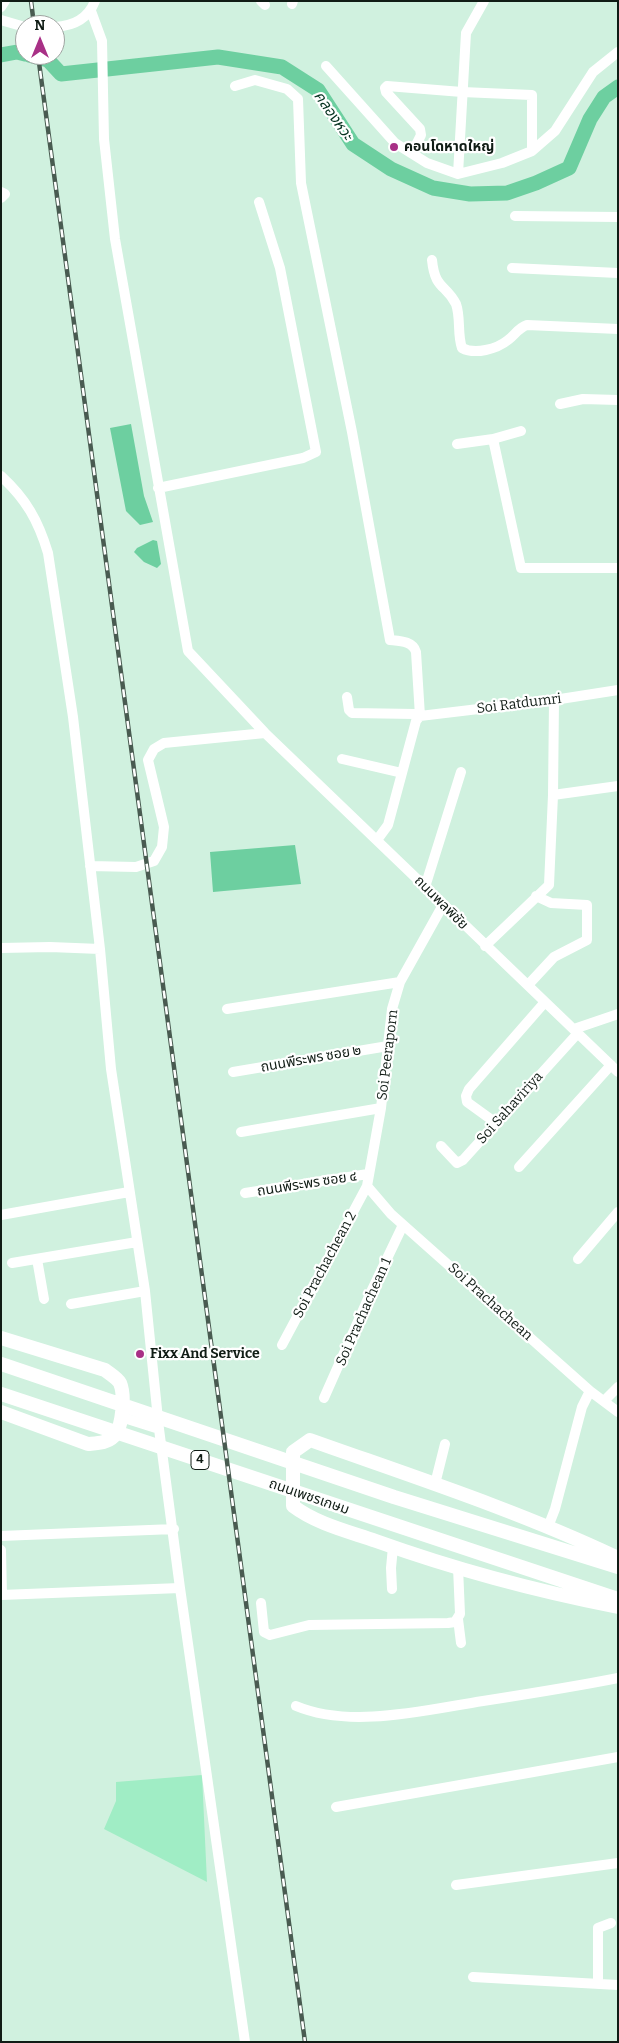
<!DOCTYPE html>
<html>
<head>
<meta charset="utf-8">
<style>
	body { margin:0 }
	#map { position:relative; width:619px; height:2043px; overflow:hidden; background:#d0f1df; font-family:Bitter,serif }
	canvas { display:block }
	.frame { position:absolute; inset:0; border:2px solid #101c15; pointer-events:none }
	.north { position:absolute; left:15px; top:15px; width:50px; height:50px; box-sizing:border-box; background:#fff; border:1px solid #9fa4a1; border-radius:50%; rotate:0deg; font-size:14px; font-weight:700; line-height:20px; text-align:center; color:#101c15 }
	.north::after { content:''; display:block; margin:auto; width:18px; height:22px; background:#a83086; clip-path:polygon(50% 0,100% 100%,50% 72%,0 100%) }
</style>
</head>
<body>
<div id="map">
<canvas width="619" height="2043"></canvas>
<div class="frame"></div>
<div class="north">N</div>
</div>
<script>
const c = document.querySelector('canvas').getContext('2d');
c.lineJoin = 'round';
function paint(path, color) { c.fillStyle = color; c.fill(path, 'evenodd'); }
function trace(path, color, width, dash) { c.strokeStyle = color; c.lineWidth = width; c.lineCap = dash ? 'butt' : 'round'; c.setLineDash(dash || []); c.stroke(path); }
function drawText(font, color, halo, rows, align = 'center') {
  c.font = font + ' Bitter,"Noto Sans Thai",serif'; c.lineWidth = 4.5; c.setLineDash([]); c.textBaseline = 'middle'; c.strokeStyle = halo; c.fillStyle = color; for (const [text, x, y, turn = 0] of rows) {
    c.save(); c.translate(x, y); c.rotate((+turn || 0) * Math.PI / 180); c.textAlign = isNaN(turn) ? turn : align; if (halo) c.strokeText(text, 0, 0); c.fillText(text, 0, 0); c.restore();
  }
}
const green = new Path2D(`
	M202,1775L207,1882L104,1829L116,1801V1782Z`);
const water = new Path2D(`
	M131,424L144,496L153,522L140,525L126,511L110,428Z
	M153,540L157,541L161,564L157,568L144,562L134,552L137,548Z
	M295,845L301,884L213,892L210,852Z`);
const river = new Path2D(`
	M1,55L17,52L25,54
	M29,55L48,60L61,74L218,57L282,67L318,90L353,144L391,169L433,188L470,194L507,193L536,183L569,168L590,119L604,97L618,87`);
const minor = new Path2D(`
	M261,1L265,5
	M292,4L293,1
	M1,7L5,1
	M91,11L102,41L104,139L115,239L188,651L265,733L618,1072
	M1,20L25,27
	M55,27C74,26 88,19 95,1
	M326,66L395,143L427,163L458,174L502,163L532,151L555,131L593,72L618,52
	M235,86L255,80L287,89L298,99L301,183L352,432L390,640C400,641 413,641 416,652L420,716L416,721L388,825L377,840
	M412,153L421,135L420,129L386,92L385,88L387,86L462,92L532,95V151
	M458,174L466,33L484,1
	M1,192L5,194L1,198
	M515,216L618,217
	M432,260C435,290 446,284 456,304C461,318 457,334 462,348C475,355 497,349 508,340C515,335 518,328 527,325L618,329
	M512,268L618,273
	M560,404L583,399L618,400
	M493,439L521,568H618
	M457,444L493,439L521,431
	M1,476C26,499 38,520 48,553L73,717L100,949L111,1069L145,1291L159,1429L180,1588L245,2042
	M158,488L303,458L316,452L280,268L259,202
	M347,697L349,710L352,713L415,714L420,716L554,700L618,690
	M342,759L402,773
	M553,795L618,786
	M90,866L136,867L154,861L162,847L164,827L148,760L154,749L164,743L265,733
	M425,887L461,772
	M485,946L549,885L553,795L554,700
	M1,948L50,947L100,949
	M528,985L554,957L587,940V905L551,903L536,896
	M227,1009L400,982
	M574,1029L618,1014
	M233,1072L388,1046
	M496,1123L467,1102L466,1096L469,1089L545,1002
	M241,1132L381,1108
	M441,1146L457,1163L463,1160L578,1033
	M519,1167L611,1065
	M367,1186L391,1214L590,1391L618,1412
	M245,1193L368,1174
	M1,1215L129,1192
	M37,1259L44,1299
	M578,1259L618,1212
	M12,1263L137,1242
	M71,1304L145,1291
	M282,1345L367,1186L381,1108L392,1009L400,982L443,905
	M324,1398L371,1292L403,1225
	M604,1401L618,1387
	M121,1417L159,1429
	M435,1484L445,1444
	M548,1527L555,1509L582,1407L590,1391
	M1,1536L174,1529
	M1,1550L2,1595
	M392,1589L391,1568L393,1547
	M1,1595L180,1588
	M261,1603L264,1632L270,1635L309,1625L448,1623L455,1622L460,1614L458,1567
	M458,1619L461,1643
	M296,1706C351,1729 425,1710 483,1701C528,1694 573,1687 618,1678
	M336,1807L618,1757
	M456,1885L618,1863
	M473,1977L618,1985
	M598,1983V1928L611,1923`);
const highway = new Path2D(`
	M1,1338L105,1370C110,1374 117,1378 120,1383C125,1395 123,1427 114,1436C107,1443 98,1443 88,1444L1,1412
	M1,1364L394,1497L618,1567
	M1,1394L618,1599
	M618,1558C519,1511 414,1477 310,1440L293,1452V1506C317,1524 347,1531 376,1541C454,1569 536,1591 618,1607`);
const rail = new Path2D(`
	M31,1L34,25
	M38,55L305,2042`);
const markers = [
	[394,147,5,"#a83086"],
	[140,1354,5,"#a83086"]
];
const shields = [
	[200,1460,18]
];
const shieldNames = [
	["4",200,1460]
];
const poiNames = [
	["คอนโดหาดใหญ่",404,147],
	["Fixx And Service",150,1354]
];
const streetNames = [
	["Soi Ratdumri",519,704,-7],
	["ถนนพลพิชัย",441,903,45],
	["Soi Peeraporn",388,1055,-83],
	["ถนนพีระพร ซอย ๒",311,1059,-10],
	["Soi Sahaviriya",510,1108,-48],
	["ถนนพีระพร ซอย ๔",307,1184,-9],
	["Soi Prachachean 2",325,1265,-62],
	["Soi Prachachean",490,1302,42],
	["Soi Prachachean 1",364,1312,-66],
	["ถนนเพชรเกษม",309,1497,19]
];
const waterNames = [
	["คลองหวะ",333,116,55]
];
paint(green, '#a0edc5');
paint(water, '#6dcfa0');
trace(river, '#6dcfa0', 15);
trace(minor, '#fff', 10);
trace(highway, '#fff', 14);
trace(rail, '#495b51', 4.5);
trace(rail, '#fff', 2.5, [8]);
for (const [x, y, r, color] of markers) { const dot = new Path2D(); dot.arc(x, y, r, 0, 2 * Math.PI); c.fillStyle = color; c.fill(dot); trace(dot, '#fff', 2); }
for (const [x, y, w] of shields) { const box = new Path2D(); box.roundRect(x - w / 2, y - 9.5, w, 19, 4); c.fillStyle = '#fff'; c.fill(box); trace(box, '#101c15', 1); }
drawText('bold 12px', '#101c15', null, shieldNames);
drawText('bold 14px', '#101c15', '#fff', poiNames, 'left');
drawText('14px', '#101c15', '#fff', streetNames);
drawText('italic 15px', '#053220', '#fff', waterNames);
</script>
</body>
</html>
